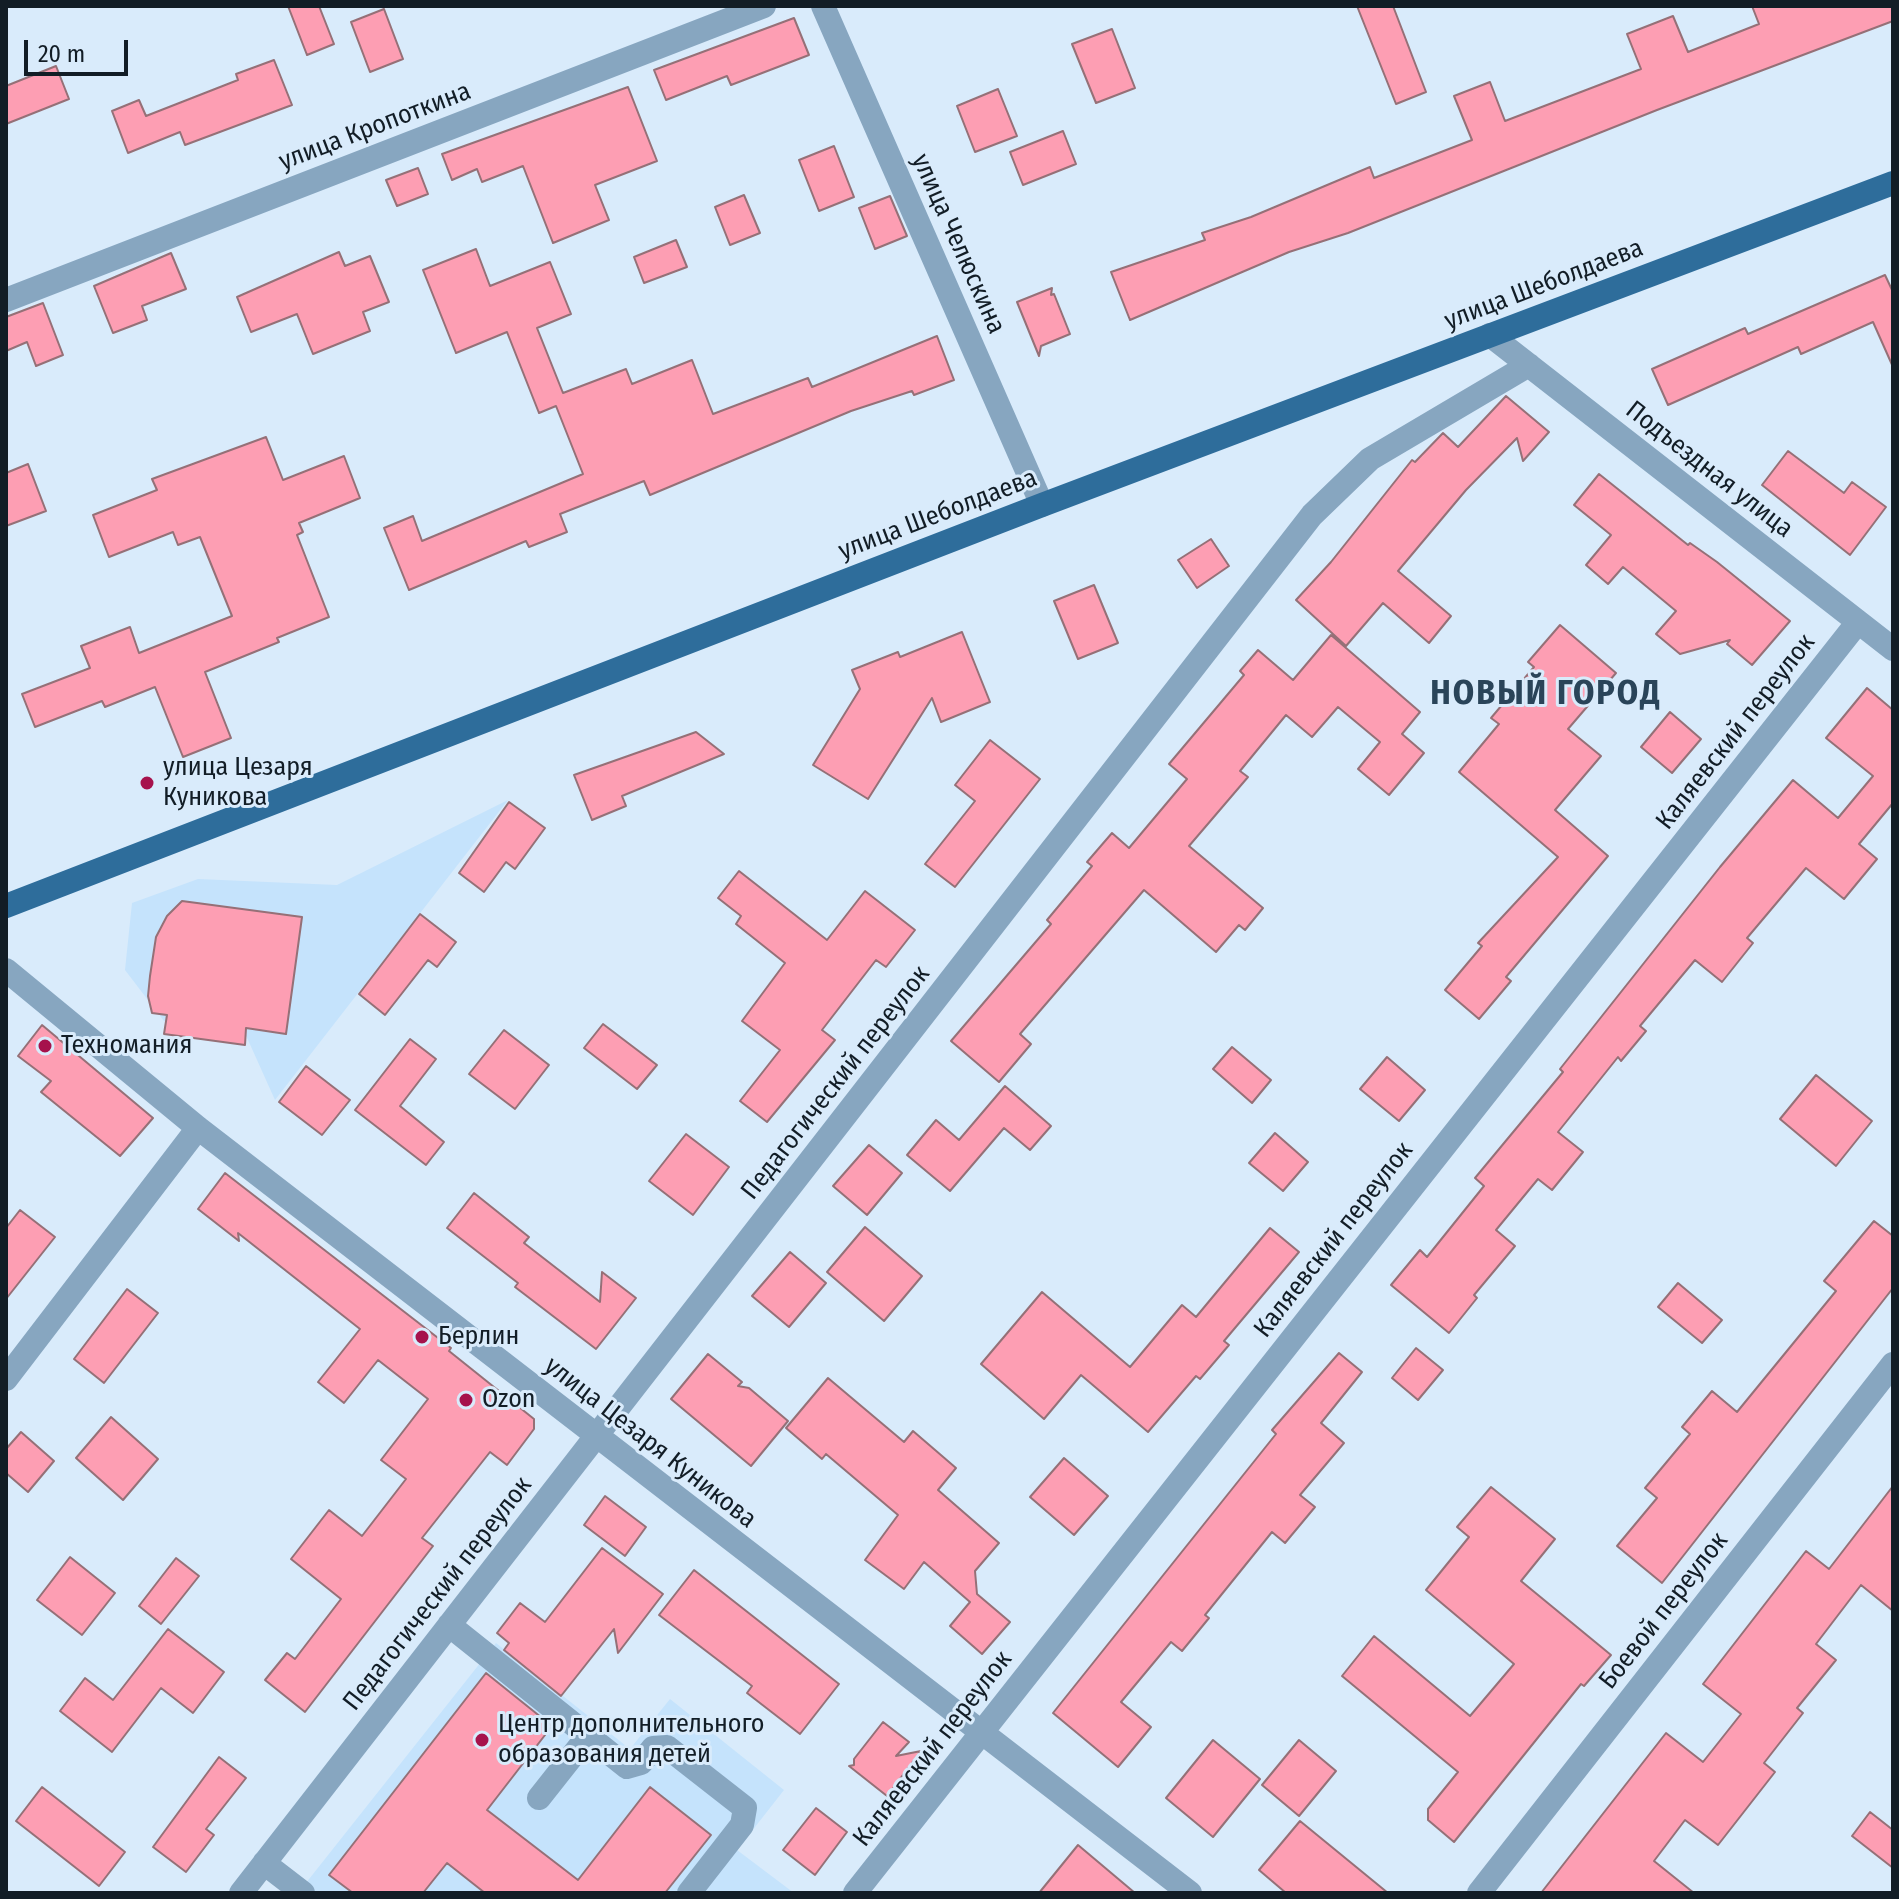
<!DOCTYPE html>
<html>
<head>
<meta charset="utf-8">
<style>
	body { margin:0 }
	#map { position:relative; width:1899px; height:1899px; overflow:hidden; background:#d9ebfb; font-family:"Fira Sans Condensed",sans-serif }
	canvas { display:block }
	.frame { position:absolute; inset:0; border:8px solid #121d26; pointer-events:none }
	.scale { position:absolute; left:24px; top:40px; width:104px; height:36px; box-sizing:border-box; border:4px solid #121d26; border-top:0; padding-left:10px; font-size:24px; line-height:28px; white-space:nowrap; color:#121d26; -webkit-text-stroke:6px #d9ebfb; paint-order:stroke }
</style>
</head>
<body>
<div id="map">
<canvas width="1899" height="1899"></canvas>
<div class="frame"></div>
<div class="scale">20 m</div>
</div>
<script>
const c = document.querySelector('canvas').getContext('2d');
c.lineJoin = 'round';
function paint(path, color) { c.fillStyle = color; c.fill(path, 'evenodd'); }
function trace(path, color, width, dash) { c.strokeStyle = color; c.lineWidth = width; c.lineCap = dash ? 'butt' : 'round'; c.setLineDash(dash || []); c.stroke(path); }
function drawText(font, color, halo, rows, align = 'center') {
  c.font = font + ' "Fira Sans Condensed",sans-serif'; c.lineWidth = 6; c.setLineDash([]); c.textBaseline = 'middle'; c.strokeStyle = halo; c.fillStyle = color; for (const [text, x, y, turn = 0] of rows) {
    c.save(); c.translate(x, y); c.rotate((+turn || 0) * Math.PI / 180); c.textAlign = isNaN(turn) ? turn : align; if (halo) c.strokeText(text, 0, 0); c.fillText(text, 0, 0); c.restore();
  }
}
const built = new Path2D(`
	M508,800L275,1100L244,1031L164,1021L125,970L132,903L198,879L337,885Z
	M496,1643L630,1749L670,1699L784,1790L737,1850L794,1893H298Z`);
const building = new Path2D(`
	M288,6H319L334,44L307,55Z
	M1357,6H1393L1426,92L1396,104Z
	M1752,6H1893V21L1657,110L1348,233L1289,252L1130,320L1111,272L1205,240L1202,233L1251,217L1370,167L1374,178L1472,140L1454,96L1490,82L1505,121L1641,69L1627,34L1673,16L1688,52L1759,24Z
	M384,9L403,59L370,72L351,22Z
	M794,18L809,55L731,85L727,76L666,100L654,70Z
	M1112,29L1135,88L1096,103L1072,44Z
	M274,60L292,105L185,145L180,132L128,153L112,111L139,100L146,116L238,80L236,74Z
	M56,66L69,99L6,124V86Z
	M628,87L657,161L595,185L609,220L553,243L523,166L482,182L477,169L452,180L442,154Z
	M998,89L1017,136L975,152L957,106Z
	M1063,131L1076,164L1023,185L1010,152Z
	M834,146L854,197L819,211L799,160Z
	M418,168L428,194L397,206L386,180Z
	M744,195L760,233L730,245L715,207Z
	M890,196L907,236L875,249L859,208Z
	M676,240L687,267L644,283L634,257Z
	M476,249L490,286L550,262L571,314L537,328L563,393L626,369L632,384L692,360L713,414L808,378L812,387L937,336L954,380L914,395L912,391L851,411L650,495L644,481L560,514L567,532L529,547L526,541L409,590L384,528L413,516L422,541L583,474L556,406L539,413L507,332L456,353L423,270Z
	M339,252L345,266L370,256L389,302L363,312L370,331L313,354L297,314L251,332L237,297Z
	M171,253L186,289L142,306L147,320L113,333L94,286Z
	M1885,275L1893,292V367L1873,322L1801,354L1798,347L1668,405L1652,369L1745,328L1748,334Z
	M1052,288L1051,295L1054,294L1070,334L1041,346L1039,356L1017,302Z
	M43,303L63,355L36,366L27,342L6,351V317Z
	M1506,396L1549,432L1523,461L1517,438L1466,490L1398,571L1451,616L1429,643L1383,603L1346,646L1296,600L1331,562L1412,460L1415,462L1443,433L1458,447Z
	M266,437L283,480L344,456L360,498L299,523L303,532L297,535L329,617L277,638L279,642L205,672L231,738L183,757L155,687L105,707L102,701L35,727L22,694L90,668L81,646L130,627L139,653L232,616L200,537L178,545L173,532L109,557L93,515L157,490L152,479Z
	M1788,451L1844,493L1852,482L1886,507L1850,555L1762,485Z
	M28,464L46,511L6,526V473Z
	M1599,474L1688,545L1690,543L1717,562L1790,621L1752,665L1727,644L1730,640L1680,654L1656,634L1676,611L1623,567L1608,584L1586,565L1611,535L1574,505Z
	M1211,539L1229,566L1197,588L1178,560Z
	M1094,585L1118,643L1078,659L1054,601Z
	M1560,625L1616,673L1568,729L1601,756L1555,810L1608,856L1506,977L1511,981L1479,1019L1445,990L1482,946L1478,943L1558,857L1459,772L1499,724L1491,718L1534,667L1528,662Z
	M962,632L990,702L941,722L932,698L868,799L813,765L860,689L852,670L898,652L900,657Z
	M1331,635L1420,712L1402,734L1424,753L1389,795L1358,769L1380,742L1338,707L1312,737L1286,715L1240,771L1248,777L1189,846L1263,908L1245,930L1239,925L1216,952L1144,890L1020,1034L1031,1044L999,1082L951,1041L1051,924L1047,920L1092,866L1087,862L1112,833L1129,848L1187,779L1169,764L1244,675L1240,671L1258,650L1293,680Z
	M1867,688L1893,710V803L1859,844L1877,859L1844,899L1806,868L1747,938L1753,943L1722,982L1695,960L1640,1026L1646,1031L1621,1061L1618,1057L1558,1132L1583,1152L1552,1190L1538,1179L1496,1230L1515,1246L1474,1295L1477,1298L1449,1333L1391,1285L1420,1250L1427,1257L1484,1186L1475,1178L1563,1072L1560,1069L1720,867L1793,780L1838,818L1873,776L1826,738Z
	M1670,712L1701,739L1672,773L1641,747Z
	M696,732L724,754L622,796L626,806L592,820L574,775Z
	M990,740L1040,779L955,887L925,864L975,801L955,785Z
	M509,802L545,828L515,869L506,862L484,892L459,873Z
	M739,871L827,940L865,891L915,930L886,967L876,960L822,1030L835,1040L767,1122L740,1101L780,1050L742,1021L785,963L736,924L741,916L718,898Z
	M182,901L302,917L286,1034L246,1028L245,1045L164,1034L167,1015L152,1013L148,996L150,976L156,937L167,916Z
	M420,914L456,942L437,967L428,960L385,1015L359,994Z
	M603,1024L657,1065L637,1089L584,1048Z
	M42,1025L153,1118L120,1156L41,1092L51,1081L18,1056Z
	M504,1030L549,1065L515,1109L469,1074Z
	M410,1039L436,1059L400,1106L444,1142L426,1165L355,1110Z
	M1232,1047L1271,1080L1252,1103L1213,1069Z
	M1387,1057L1425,1090L1399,1121L1360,1089Z
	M306,1066L350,1100L322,1135L279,1102Z
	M1816,1075L1872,1121L1836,1166L1780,1119Z
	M1005,1086L1051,1126L1030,1150L1004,1128L950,1191L907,1155L936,1120L959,1140Z
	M1275,1133L1308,1162L1283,1191L1249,1163Z
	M686,1134L729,1167L693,1215L649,1181Z
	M869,1145L902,1173L867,1215L833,1186Z
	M225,1173L451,1348L449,1351L534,1419V1429L507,1465L490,1452L422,1538L433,1546L305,1712L265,1680L287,1653L295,1659L341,1599L291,1559L329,1510L362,1536L406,1479L381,1460L428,1399L378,1360L344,1403L318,1382L360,1329L238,1233L239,1241L198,1209Z
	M474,1193L529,1237L524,1243L600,1302L602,1272L636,1298L596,1349L515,1287L518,1283L447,1228Z
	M20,1210L55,1237L6,1299V1228Z
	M1874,1221L1893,1236V1288L1662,1583L1617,1546L1657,1498L1645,1488L1690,1434L1682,1427L1712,1391L1737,1412L1836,1291L1824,1281Z
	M865,1227L922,1276L884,1321L827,1272Z
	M1270,1228L1299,1252L1224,1341L1229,1345L1200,1379L1196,1376L1148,1432L1081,1375L1044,1419L981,1364L1042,1292L1130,1367L1182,1305L1196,1317Z
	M790,1252L826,1283L789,1327L752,1296Z
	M1678,1283L1722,1320L1702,1343L1658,1307Z
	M127,1289L158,1313L104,1383L74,1359Z
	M1416,1348L1443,1370L1418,1400L1392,1378Z
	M1339,1353L1362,1372L1321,1423L1344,1443L1300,1495L1315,1507L1285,1543L1272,1532L1205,1615L1209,1618L1182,1651L1171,1642L1121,1702L1151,1727L1118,1767L1053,1713L1276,1434L1272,1430Z
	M708,1354L742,1382L738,1386L749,1388L788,1421L751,1466L671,1399Z
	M828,1378L904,1442L913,1431L956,1468L938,1490L999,1543L975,1571L977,1594L1010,1622L982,1654L950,1626L970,1602L924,1562L904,1589L865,1560L898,1515L826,1454L822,1459L786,1428Z
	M111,1417L158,1459L123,1500L76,1458Z
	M21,1432L54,1461L28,1492L6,1473V1449Z
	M1064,1458L1108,1496L1074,1535L1030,1497Z
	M1893,1486V1611L1861,1585L1816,1644L1836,1660L1797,1708L1803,1713L1764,1763L1775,1772L1718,1845L1685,1820L1654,1861L1694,1893H1541L1666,1733L1703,1762L1741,1714L1703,1684L1806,1551L1829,1569Z
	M1491,1487L1555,1539L1521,1581L1611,1655L1584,1686L1581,1684L1454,1842L1428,1820V1809L1458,1772L1342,1676L1374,1636L1470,1716L1514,1664L1426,1590L1469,1537L1457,1527Z
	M605,1496L646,1527L625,1556L584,1525Z
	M602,1548L663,1594L618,1653L614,1629L561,1696L504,1650L509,1643L497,1633L520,1603L545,1622Z
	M70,1557L115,1593L82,1635L37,1600Z
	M176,1558L199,1576L161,1624L139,1606Z
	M694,1570L839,1684L800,1734L747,1693L752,1686L659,1615Z
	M168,1629L224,1672L193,1713L161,1688L112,1752L60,1711L85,1678L113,1700Z
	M486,1673L552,1726L487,1810L578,1880L650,1787L711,1835L665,1893H485L447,1863L423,1893H353L329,1875Z
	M883,1722L909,1742L896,1756L921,1751L887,1796L849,1766L854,1765V1759Z
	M1213,1740L1260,1779L1213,1837L1166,1798Z
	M1299,1740L1336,1771L1299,1816L1262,1785Z
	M219,1757L246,1778L206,1829L214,1835L186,1872L153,1847Z
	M42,1787L125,1852L99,1886L16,1821Z
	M816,1808L847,1832L815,1875L783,1850Z
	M1870,1812L1893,1830V1868L1852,1836Z
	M1300,1821L1388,1893H1286L1259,1870Z
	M1078,1845L1135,1893H1039Z`);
const minor = new Path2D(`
	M823,6L1042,505
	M6,300L764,6
	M1490,335L1893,649
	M6,970L198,1128L1190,1893
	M6,1379L198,1128
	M449,1625L627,1767L641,1763L653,1748L667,1747L745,1808L742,1825L689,1893
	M539,1798L588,1736
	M264,1863L303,1893
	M241,1893L1312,515L1370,459L1529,365
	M855,1893L1858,622
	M1479,1893L1893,1364`);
const major = new Path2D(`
	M6,906L1042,505L1893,183`);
const markers = [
	[147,783,8,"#a6124c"],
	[45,1046,8,"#a6124c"],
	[422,1337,8,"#a6124c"],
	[466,1400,8,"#a6124c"],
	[482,1740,8,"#a6124c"]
];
const streetNames = [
	["улица Кропоткина",375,127,-21],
	["улица Челюскина",958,244,66],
	["улица Шеболдаева",1544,285,-21],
	["Подъездная улица",1709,470,38],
	["улица Шеболдаева",938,515,-21],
	["Каляевский переулок",1736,732,-52],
	["Педагогический переулок",836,1083,-52],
	["Каляевский переулок",1334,1240,-52],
	["улица Цезаря Куникова",650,1443,38],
	["Педагогический переулок",438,1594,-52],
	["Боевой переулок",1664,1611,-52],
	["Каляевский переулок",933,1749,-52]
];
const poiNames = [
	["улица Цезаря",163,768],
	["Куникова",163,798],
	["Техномания",61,1046],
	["Берлин",438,1337],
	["Ozon",482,1400],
	["Центр дополнительного",498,1725],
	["образования детей",498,1755]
];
const districtNames = [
	["НОВЫЙ ГОРОД",1546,695]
];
paint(built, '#c5e3fc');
paint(building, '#fd9eb3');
trace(building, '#957077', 2);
trace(minor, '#87a6c0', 24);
trace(major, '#2e6d9b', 24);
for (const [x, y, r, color] of markers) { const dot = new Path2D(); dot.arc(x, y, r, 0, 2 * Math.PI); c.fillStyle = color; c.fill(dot); trace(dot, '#d9ebfb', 3); }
drawText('26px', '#121d26', '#d9ebfb', streetNames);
drawText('26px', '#121d26', '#d9ebfb', poiNames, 'left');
c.letterSpacing = '2px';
drawText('bold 34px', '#2a4459', '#d9ebfb', districtNames);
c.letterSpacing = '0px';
</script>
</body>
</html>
